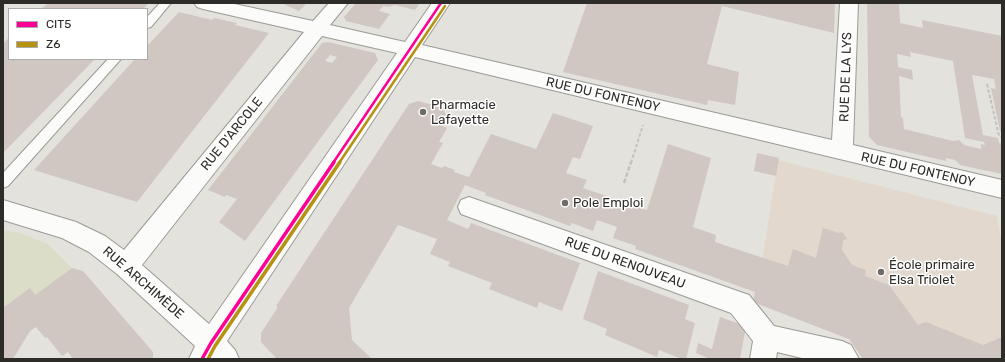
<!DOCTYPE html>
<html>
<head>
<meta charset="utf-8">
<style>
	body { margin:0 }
	#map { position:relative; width:1005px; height:362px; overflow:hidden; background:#e4e2dc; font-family:Rubik,sans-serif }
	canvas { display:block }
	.frame { position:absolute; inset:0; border:4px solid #2e2c28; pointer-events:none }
	.legend { position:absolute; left:8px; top:8px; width:140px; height:52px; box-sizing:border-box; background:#fff; border:1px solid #ababa9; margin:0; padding:5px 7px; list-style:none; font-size:12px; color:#2e2c28 }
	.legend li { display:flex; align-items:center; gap:8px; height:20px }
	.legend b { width:20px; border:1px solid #ababa9 }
</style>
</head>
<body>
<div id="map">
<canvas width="1005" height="362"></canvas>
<div class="frame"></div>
<ul class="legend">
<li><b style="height:5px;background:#ff0096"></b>CIT5</li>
<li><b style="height:5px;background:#b69211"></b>Z6</li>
</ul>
</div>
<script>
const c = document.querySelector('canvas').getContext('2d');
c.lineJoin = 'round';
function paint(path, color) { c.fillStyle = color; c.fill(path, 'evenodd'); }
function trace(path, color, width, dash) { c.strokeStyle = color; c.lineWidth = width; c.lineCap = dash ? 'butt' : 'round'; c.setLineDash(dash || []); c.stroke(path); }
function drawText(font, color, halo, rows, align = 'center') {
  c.font = font + ' Rubik,sans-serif'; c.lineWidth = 3; c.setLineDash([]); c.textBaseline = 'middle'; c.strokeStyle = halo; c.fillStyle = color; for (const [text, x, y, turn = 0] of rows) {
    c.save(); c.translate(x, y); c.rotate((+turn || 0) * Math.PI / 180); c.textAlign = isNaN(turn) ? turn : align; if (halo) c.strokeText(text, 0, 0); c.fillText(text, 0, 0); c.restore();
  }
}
const education = new Path2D(`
	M778,160L997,216L1002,245V359L849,339L753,302L755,292L758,287Z`);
const green = new Path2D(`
	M3,230L17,232L48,244L72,268L35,295L3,308Z`);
const building = new Path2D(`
	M48,3H144L148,4L143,9H41Z
	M281,3H307L299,11Z
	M356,3H420L415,10L395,5L388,7L383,6L379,11L390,14L379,29L346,21L344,17Z
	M587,3H835L834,33L722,6L707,64L739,72L735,105L708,100L707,105L563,72Z
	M867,3H899L900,23L923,28L922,20L1002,36V133L1000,131L991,88L996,89L994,79L972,75L983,135L998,138L999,143L1002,144V174L960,165L955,160L946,158V161L877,145L869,137ZM910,52L953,61L965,138L984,142L985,145L981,144V149L964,145L959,140L953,141L904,129L903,118L901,117L899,76L913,80L912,70L898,67L897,54L911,57Z
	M179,12L212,20L214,18L237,23L235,25L269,33L137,202L34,170L135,59H147V46Z
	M9,38V59H95L3,153V43Z
	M328,42L375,53L378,60L245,241L219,222L237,199L226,195L225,197L208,190L322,43ZM330,55L337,57L332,63L325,61Z
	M418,101L443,108L446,116L441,125L447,128L439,142L443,143L431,164L442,168L444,166L455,170L454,172L469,177L491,134L536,149L553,113L593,126L580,159L573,157L566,173L587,180L583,188L647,210L668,144L711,158L693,227L716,235L715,242L788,266L793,249L816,258L823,228L839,233L842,232L847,239L843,240L842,250L852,265L866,270L865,276L889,285L918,325L926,322L983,345L1002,337V359H863L849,339L753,302L755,292L635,249L636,246L613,238L617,227L597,220L593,231L572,223L570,226L485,195L486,193L465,185L447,220L468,229L471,223L580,263L562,311L539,302L537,308L489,289L492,283L448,266L450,262L430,254L437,239L398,225L349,308L352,340L372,359H277L261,342V333L278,307L276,306L409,104Z
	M757,153L779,158L776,176L754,171Z
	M72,268L83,271L153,352V359H73L68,352L62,356L47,337L45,338L36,327L30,331L13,359H3V308L30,288L35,295Z
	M598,271L689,305L685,319L695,323L686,359H682L659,350L657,357L605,335L607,329L583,319Z
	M720,317L746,326L740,359H710L696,353L698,343L712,349Z`);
const pathFar1 = new Path2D(`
	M987,84L999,136L1002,137
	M631,163L643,125`);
const path = new Path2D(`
	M624,183L631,162`);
const service = new Path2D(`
	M160,3H171L151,27L147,28V17Z
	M108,59H121L8,186L3,188V173Z`);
const minor = new Path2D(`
	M194,3H230L313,21L329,3H348L330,25L405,42L432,3H450L422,45L832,140L840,3H858L853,145L1002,180V198L415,57L227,341L235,350L239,359H189L195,346L117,274L89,252L62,238L3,220V200L76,222L105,236L124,250L304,32L203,9L197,7ZM322,36L397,53L209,324L142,265Z
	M469,197L749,295L774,326L842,341L851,345L859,359H806L777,352L776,359H750L753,341L731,313L461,214L458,207L461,200Z`);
const bus1Far1 = new Path2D(`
	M333,163L441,3`);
const bus1 = new Path2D(`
	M202,359L211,343L334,162`);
const bus2Far1 = new Path2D(`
	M339,163L445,6`);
const bus2 = new Path2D(`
	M208,359L215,346L340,162`);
const markers = [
	[423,112,4,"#6e6c67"],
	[565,203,4,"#6e6c67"],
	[881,272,4,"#6e6c67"]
];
const streetNames = [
	["RUE DE LA LYS",846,77,-88],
	["RUE DU FONTENOY",603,95,13],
	["RUE D'ARCOLE",232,134,-51],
	["RUE DU FONTENOY",918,170,13],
	["RUE DU RENOUVEAU",625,263,20],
	["RUE ARCHIMÈDE",143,283,41]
];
const poiNames = [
	["Pharmacie",431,105],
	["Lafayette",431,120],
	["Pole Emploi",573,203],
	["École primaire",889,265],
	["Elsa Triolet",889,280]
];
paint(education, '#e3d8cd');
paint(green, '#dcddc9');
paint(building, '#d0c6c2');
trace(service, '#9b9a96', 2);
trace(minor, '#9b9a96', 2);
trace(pathFar1, '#c2c2bf', 2, [3.5, 2]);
trace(path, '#c2c2bf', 2.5, [4.5, 2]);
paint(service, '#fbfbfa');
paint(minor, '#fbfbfa');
trace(bus1Far1, '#ff0096', 2.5);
trace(bus1, '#ff0096', 3.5);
trace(bus2Far1, '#b69211', 2.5);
trace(bus2, '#b69211', 3.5);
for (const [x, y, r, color] of markers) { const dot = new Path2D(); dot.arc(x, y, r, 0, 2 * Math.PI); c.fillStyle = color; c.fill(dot); trace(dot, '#fff', 1.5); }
drawText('13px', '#2e2c28', '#fff', streetNames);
drawText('13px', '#2e2c28', '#fff', poiNames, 'left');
</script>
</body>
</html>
